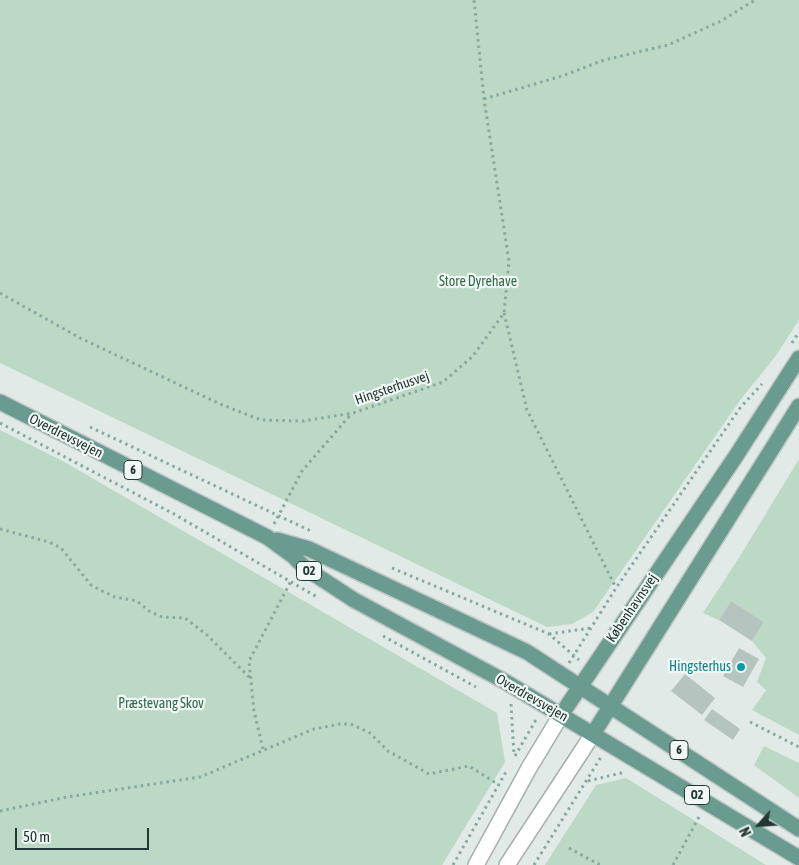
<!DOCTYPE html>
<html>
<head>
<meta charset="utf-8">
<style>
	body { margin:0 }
	#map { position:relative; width:799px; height:865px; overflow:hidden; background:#e1eae6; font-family:"Asap Condensed",sans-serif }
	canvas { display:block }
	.north { position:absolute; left:734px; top:800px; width:50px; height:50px; -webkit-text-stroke:4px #f1f7f4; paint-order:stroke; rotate:244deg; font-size:14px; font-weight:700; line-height:20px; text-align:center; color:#233834 }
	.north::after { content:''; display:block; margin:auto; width:18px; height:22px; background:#233834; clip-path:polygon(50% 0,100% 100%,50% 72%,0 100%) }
	.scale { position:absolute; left:15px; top:828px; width:134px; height:22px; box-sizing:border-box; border:2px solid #233834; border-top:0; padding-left:6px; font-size:15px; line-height:18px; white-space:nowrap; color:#233834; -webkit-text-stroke:4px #f1f7f4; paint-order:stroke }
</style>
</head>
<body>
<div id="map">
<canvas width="799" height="865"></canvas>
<div class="north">N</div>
<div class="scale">50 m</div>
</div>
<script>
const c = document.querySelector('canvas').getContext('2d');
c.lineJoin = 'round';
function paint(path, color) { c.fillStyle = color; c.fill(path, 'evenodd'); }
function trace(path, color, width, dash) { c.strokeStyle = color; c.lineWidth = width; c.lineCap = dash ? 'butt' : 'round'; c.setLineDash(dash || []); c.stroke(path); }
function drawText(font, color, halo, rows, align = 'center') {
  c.font = font + ' "Asap Condensed",sans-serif'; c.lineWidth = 4.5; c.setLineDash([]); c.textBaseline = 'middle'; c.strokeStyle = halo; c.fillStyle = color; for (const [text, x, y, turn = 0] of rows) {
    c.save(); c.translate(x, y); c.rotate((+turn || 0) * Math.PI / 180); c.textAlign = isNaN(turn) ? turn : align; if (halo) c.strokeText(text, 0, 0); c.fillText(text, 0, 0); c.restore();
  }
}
const green = new Path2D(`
	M0,0H799V320L775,357L741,399L593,612L572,624L547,627L0,363Z
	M0,430L61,460L497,713L505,762L442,865H0Z
	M799,459V735L752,710L766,690L757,682L766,658L752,641L764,622L731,601L719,620L703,613L742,553Z
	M764,746L799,763V798L754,765Z
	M626,778L766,865H545L596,785Z`);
const building = new Path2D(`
	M731,601L764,622L752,641L719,620Z
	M739,648L759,659L743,687L723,676Z
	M685,674L715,698L702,715L671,691Z
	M712,709L740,729L733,740L704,720Z`);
const path = new Path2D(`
	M484,99L565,75L604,60L668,45L721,21L755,0
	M0,293L80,338L220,404L261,420L303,421L353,413L443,382L472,357L504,313L509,261L484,99L474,0
	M504,313L527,410L616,588
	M792,343L799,332
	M0,423L174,514L317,597
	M90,427L313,532
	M274,524L302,471L352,413
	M0,529L49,542L61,548L91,585L102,591L115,597L137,601L149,611L162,617L185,618L207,635L251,679
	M392,568L549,634L579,660
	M549,634L591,628
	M383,636L476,687
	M569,663L616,588L740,408L762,384
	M511,704L514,755
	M750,722L799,747
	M263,749L254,711L249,661L291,581
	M515,756L537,718
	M588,781L625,772
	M0,811L67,797L200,777L314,729L340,724H351L370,733L388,751L429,774L469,766L499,785
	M569,848L600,865
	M453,865L507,770
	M534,865L601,757
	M673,865L700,815`);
const minor = new Path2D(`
	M476,865L529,768L561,715
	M507,865L593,734`);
const major = new Path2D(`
	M0,402L267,537L293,556L305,568L354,600L504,681L799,858
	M277,540L309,549L527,652L799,829
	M561,715L736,456L799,358
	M593,734L799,406`);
const markers = [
	[741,667,5,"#0f9aa8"]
];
const shields = [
	[133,470,18],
	[309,571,25],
	[679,750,18],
	[697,795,25]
];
const shieldNames = [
	["6",133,470],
	["O2",309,571],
	["6",679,750],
	["O2",697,795]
];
const parkNames = [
	["Store Dyrehave",478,282],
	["Præstevang Skov",161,704]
];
const streetNames = [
	["Hingsterhusvej",392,388,-19],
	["Overdrevsvejen",66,436,27],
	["Københavnsvej",632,608,-56],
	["Overdrevsvejen",532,698,30]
];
const cultureNames = [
	["Hingsterhus",731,667]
];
paint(green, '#bbd9c5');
paint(building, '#b6c4bf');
trace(minor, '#a4b1ad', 18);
trace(major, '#c1c7c6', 18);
trace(path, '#84aaa1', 3, [2.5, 4]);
trace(minor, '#fff', 15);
trace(major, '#6a9b91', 15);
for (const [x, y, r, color] of markers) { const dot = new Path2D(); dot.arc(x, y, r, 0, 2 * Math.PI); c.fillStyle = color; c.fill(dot); trace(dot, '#f1f7f4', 2); }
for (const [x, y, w] of shields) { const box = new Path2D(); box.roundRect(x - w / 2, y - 9.5, w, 19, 4); c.fillStyle = '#f1f7f4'; c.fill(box); trace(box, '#233834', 1); }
drawText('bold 12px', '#233834', null, shieldNames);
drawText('14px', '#326b4c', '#f1f7f4', parkNames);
drawText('14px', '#233834', '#f1f7f4', streetNames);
drawText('14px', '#0d838f', '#f1f7f4', cultureNames, 'right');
</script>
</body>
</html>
